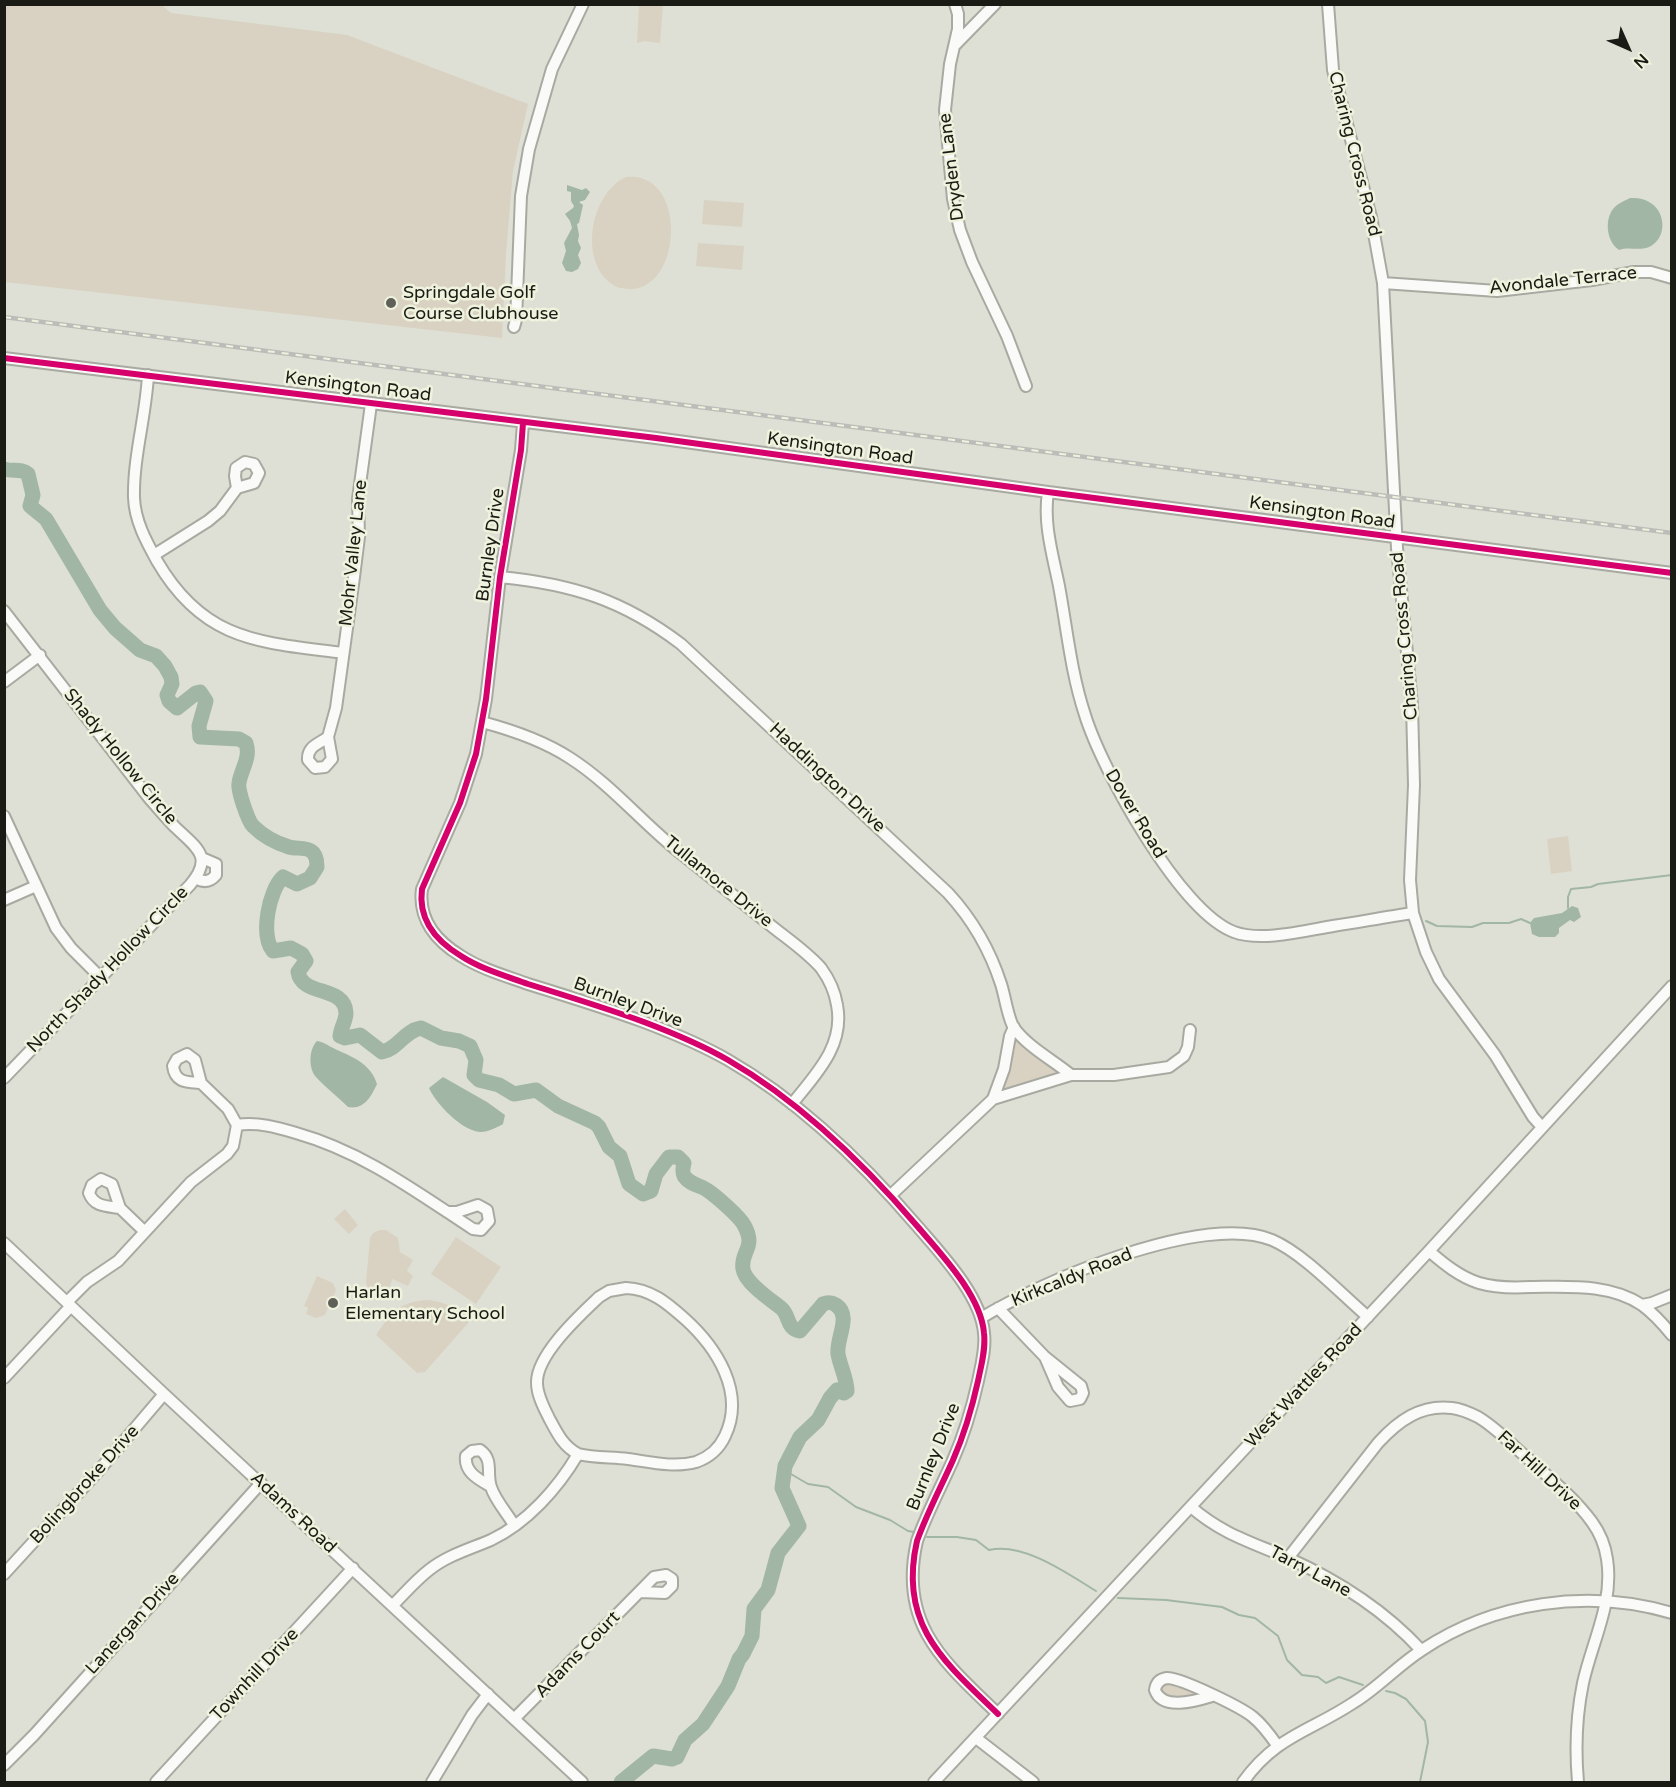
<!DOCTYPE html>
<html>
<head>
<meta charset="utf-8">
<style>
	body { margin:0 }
	#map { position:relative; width:1676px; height:1787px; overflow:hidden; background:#dee0d5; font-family:"Varela Round",sans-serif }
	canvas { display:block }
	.frame { position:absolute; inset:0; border:6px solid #1a1b14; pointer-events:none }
	.north { position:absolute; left:1598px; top:18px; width:60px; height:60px; -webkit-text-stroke:4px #eff3de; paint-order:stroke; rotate:135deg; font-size:16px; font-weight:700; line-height:24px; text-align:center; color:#1a1b14 }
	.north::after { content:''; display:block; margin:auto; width:21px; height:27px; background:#1a1b14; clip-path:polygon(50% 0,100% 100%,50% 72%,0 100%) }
</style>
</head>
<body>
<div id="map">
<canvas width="1676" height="1787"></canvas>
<div class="frame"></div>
<div class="north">N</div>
</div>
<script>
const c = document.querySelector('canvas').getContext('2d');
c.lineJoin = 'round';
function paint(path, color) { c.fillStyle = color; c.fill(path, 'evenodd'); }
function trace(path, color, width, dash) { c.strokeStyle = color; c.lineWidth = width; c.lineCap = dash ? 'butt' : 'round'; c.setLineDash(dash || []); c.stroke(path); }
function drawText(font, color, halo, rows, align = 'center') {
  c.font = font + ' "Varela Round",sans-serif'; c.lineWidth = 5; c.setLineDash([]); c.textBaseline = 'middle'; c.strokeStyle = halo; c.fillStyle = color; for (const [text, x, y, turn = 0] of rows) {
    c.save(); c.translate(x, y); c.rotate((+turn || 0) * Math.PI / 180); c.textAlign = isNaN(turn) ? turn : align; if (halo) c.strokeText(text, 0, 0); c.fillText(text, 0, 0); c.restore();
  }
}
const green = new Path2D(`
	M5,4L162,5L171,13L347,35L528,104L513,171L506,255L502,338L5,282Z
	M639,5H663L660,43L645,41L637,43Z
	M626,177C686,170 684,284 633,289C627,289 620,289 615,286C577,264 590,193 626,177Z
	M704,200L744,203L742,227L702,224Z
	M698,243L744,246L742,270L696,266Z
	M1568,836L1572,871L1551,874L1547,839Z
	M1016,1037L1059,1071V1074L1002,1091L1014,1038Z
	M345,1209L358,1225L349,1234L334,1219Z
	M380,1230H386L398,1238L400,1252L413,1260L407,1271L413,1276L408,1286L392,1279C390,1291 381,1298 369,1291L366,1282L370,1238L373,1233Z
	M456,1237L501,1267L476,1304L431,1274Z
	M317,1276L333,1283L336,1290L325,1315L316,1318L306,1314L308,1308L304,1306Z
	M429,1300C445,1302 458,1308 469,1322L425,1372L417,1373L376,1335C391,1313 399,1301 429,1300Z
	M1167,1682L1199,1694L1174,1699L1161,1692V1686Z`);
const water = new Path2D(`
	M567,185L582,190L586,188L590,192L585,200L579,202L583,205L579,223L577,224L579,235L578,241L581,248L578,255L581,263L578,269L572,272L566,271L562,263L566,251L564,243L572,228L570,221L565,214L573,208L574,206L571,201V192L567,191Z
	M1630,198C1636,198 1643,198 1649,202C1665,210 1668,236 1651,246C1640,252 1630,246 1619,250C1607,242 1604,221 1613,209C1617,204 1624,201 1630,198Z
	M1572,906L1578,908L1581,917L1574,922L1570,920L1559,928V933L1555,937H1539L1532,934L1530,923L1534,918L1562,913Z
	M317,1041C324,1042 329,1046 335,1049C353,1057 371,1064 377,1084C371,1097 364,1110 348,1107C338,1097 325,1087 316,1077C308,1068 309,1049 317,1041Z
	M443,1077L487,1102L505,1115L503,1124C494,1129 483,1135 472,1130C457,1125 435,1102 429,1088Z`);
const stream = new Path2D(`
	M1568,908V897L1571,889L1591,887L1598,884L1672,875
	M1426,921L1437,926L1472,927L1483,923H1509L1521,919L1530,923
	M784,1470L808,1484L828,1487L856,1507L890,1520L908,1531L914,1532
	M927,1537H957L976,1540L989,1550C1024,1542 1068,1574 1096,1591
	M1118,1598L1166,1600L1222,1607L1239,1615L1255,1618L1278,1636L1287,1660L1302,1675L1318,1677L1326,1683L1339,1677L1363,1685
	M1386,1691L1395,1693L1406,1699L1425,1721L1428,1742L1420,1782`);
const river = new Path2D(`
	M4,469C13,472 21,468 28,474L33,495L30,506L46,519L100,610L115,628L140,650L156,656L165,666L171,677L172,684L167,695L169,701L177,708L196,693L200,692L206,701L199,726L200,737L239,739L246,743C251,758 241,769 239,783C237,789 248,821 253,826C262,835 276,843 289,847C296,849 306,847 311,851C316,854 317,862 317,867L310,878L297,884L283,877C269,890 260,935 273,951L291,948L302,954L306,961L298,972C302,997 345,985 346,1013C346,1021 341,1027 340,1036L345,1038L360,1035L382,1052C398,1049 404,1031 421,1028L441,1038L459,1041L470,1046L476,1060L474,1075L479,1080L499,1085L514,1094L536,1090L558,1106L595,1123L599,1127L609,1147L620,1156L629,1184L643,1194L651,1191L656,1174L669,1157H678L684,1163C683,1167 682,1172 684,1176C690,1185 700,1185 707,1190C716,1196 740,1217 744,1225C757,1248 740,1251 743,1269C745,1283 771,1300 781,1308C790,1315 786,1329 800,1331L823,1304C828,1302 831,1302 836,1305C852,1316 836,1338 838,1354C840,1366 847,1379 847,1391L844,1393L837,1390L830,1398L818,1420L800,1437L785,1466L782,1488L799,1526L778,1553L768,1590L754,1609L752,1636L743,1654L739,1659L728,1686L703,1724L685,1740L677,1757L672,1759L653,1756L621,1782`);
const minor = new Path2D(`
	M955,4L958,14V29L950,64L945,110L953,199L960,230L972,262L1007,336L1026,386
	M1328,4L1333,70L1371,217L1383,283L1397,548L1412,705L1414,785L1410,880L1413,913L1426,952L1439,979L1495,1055L1533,1117L1542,1127
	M956,44L995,4
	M1383,283L1497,291L1592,280L1634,272H1651L1672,278
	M514,327L516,320L521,196L529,149L552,69L583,4
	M4,358L656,438L1048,492L1672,573
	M148,375C146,416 133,457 134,498C135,521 146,541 157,561C204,642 260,642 343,653
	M523,423L521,450L500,577L486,699L476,754L460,803L422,889C418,919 436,941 461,956C481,969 506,976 528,984C567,996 606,1008 644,1022C673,1033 702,1045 728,1060C801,1102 864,1164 918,1227C942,1255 981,1296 984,1333C986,1349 981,1366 978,1381C972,1408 964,1435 953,1460C941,1487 927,1513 917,1541C898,1624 943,1661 998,1714
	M1048,492C1043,524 1053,556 1059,586C1067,629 1071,673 1085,715C1102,770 1180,912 1234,932C1261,942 1304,931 1333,926C1359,922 1386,917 1413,913
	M154,555L208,521L220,511L237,488L254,483L259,473L254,464L245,462L236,468L235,476L237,488
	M500,577C572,584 623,600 681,644L948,893C972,919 990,950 1001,984C1005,996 1008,1019 1014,1028C1029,1048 1053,1060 1071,1075
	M4,611L149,798C158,808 166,818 175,827C197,848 214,857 190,885L4,1078
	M4,682L40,655
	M482,722C512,730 544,741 570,758C609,783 638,818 673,847C705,873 737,898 769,924C786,938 806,951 821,968C829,979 835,992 837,1005C845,1046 815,1075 792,1104
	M328,737L332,759L325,767L315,768L308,760C307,746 319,744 328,737L336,708L354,577L359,537L358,499L371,404
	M4,816L56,928L71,948L101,978
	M196,878C204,883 210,882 216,875V864L202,858
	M4,900L36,886
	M993,1099L1071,1075H1114L1169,1067L1184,1056L1188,1047L1190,1030
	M237,1125C258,1122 276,1127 296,1133C363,1152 415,1191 473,1229L481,1230L489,1221L487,1210L478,1205L457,1212H447
	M891,1195L993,1099L1004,1069L1010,1036L1014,1027
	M120,1208C107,1206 94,1207 89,1193L92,1185L101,1179L112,1184L120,1208L145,1232
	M4,1243L164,1394L582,1782
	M1429,1251C1444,1264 1460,1277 1479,1283C1496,1288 1513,1288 1530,1287C1567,1287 1609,1283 1642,1305C1653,1313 1663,1324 1672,1335
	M626,1288C651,1289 667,1303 685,1319C716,1347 746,1392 725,1436C719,1449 710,1457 696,1462C674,1468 650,1462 628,1459C611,1457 594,1458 578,1454C563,1446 557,1433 549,1418C544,1408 537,1395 537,1383C536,1355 580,1315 599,1297L609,1291Z
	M67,1302L87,1282L118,1261L191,1182L227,1154L233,1146L237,1125L228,1109L201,1083L195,1060L187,1054L177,1059L173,1066C175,1083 187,1082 201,1083
	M1642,1305L1652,1303L1672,1295
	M998,1308L1045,1357L1081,1386L1083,1393L1080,1399L1070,1401L1058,1387L1045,1357
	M981,1318C1042,1281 1204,1212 1272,1240C1303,1253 1341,1294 1368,1317
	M4,1378L71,1306
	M490,1486C478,1479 464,1472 466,1456L472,1451L480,1450C494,1460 486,1473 491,1487C495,1500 507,1513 514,1525
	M1191,1507C1222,1534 1251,1542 1288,1558C1337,1580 1385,1611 1421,1650
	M1288,1558L1378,1443C1398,1421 1421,1404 1452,1408C1461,1409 1470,1413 1478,1417C1495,1427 1509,1442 1524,1455C1547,1476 1573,1496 1592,1522C1600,1533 1605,1545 1607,1559C1614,1602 1592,1642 1583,1683C1576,1717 1575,1748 1578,1782
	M4,1574L101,1468L164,1394
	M393,1605C405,1593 416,1580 429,1570C448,1555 470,1549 491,1540C527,1523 558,1488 578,1454
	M1212,1696C1196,1701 1162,1711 1155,1690C1156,1683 1160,1679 1167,1678C1181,1678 1241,1707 1253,1717C1263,1725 1270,1735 1277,1745
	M514,1719L654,1577L666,1575L672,1579V1586L665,1593L641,1592
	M976,1738L1033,1782
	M4,1765L34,1735L261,1483
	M156,1782L353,1568
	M432,1782L472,1715L488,1694
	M934,1782L1429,1251L1672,986
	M1243,1782C1276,1736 1309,1732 1353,1703C1378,1688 1397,1666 1422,1650C1494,1602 1588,1588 1672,1613`);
const rail = new Path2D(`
	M4,317L1672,533`);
const cycleway = new Path2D(`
	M4,358L656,438L1048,492L1672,573
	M523,423L521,450L500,577L486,699L476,754L460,803L422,889C418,919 436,941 461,956C481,969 506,976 528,984C567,996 606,1008 644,1022C673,1033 702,1045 728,1060C801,1102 864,1164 918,1227C942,1255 981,1296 984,1333C986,1349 981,1366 978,1381C972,1408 964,1435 953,1460C941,1487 927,1513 917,1541C898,1624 943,1661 998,1714`);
const markers = [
	[391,303,6,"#5f6058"],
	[333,1303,6,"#5f6058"]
];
const streetNames = [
	["Charing Cross Road",1354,154,76],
	["Dryden Lane",952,167,-97],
	["Avondale Terrace",1563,281,-6],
	["Kensington Road",358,387,7],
	["Kensington Road",840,449,8],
	["Kensington Road",1322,513,8],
	["Burnley Drive",491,545,-82],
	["Mohr Valley Lane",354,553,-84],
	["Charing Cross Road",1405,636,-95],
	["Shady Hollow Circle",120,757,51],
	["Haddington Drive",827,778,43],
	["Dover Road",1135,814,59],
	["Tullamore Drive",718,882,39],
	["North Shady Hollow Circle",108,970,-46],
	["Burnley Drive",628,1003,20],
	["Kirkcaldy Road",1072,1278,-22],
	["West Wattles Road",1304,1386,-47],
	["Burnley Drive",934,1457,-68],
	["Far Hill Drive",1539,1471,43],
	["Bolingbroke Drive",85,1485,-48],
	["Adams Road",293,1513,43],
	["Tarry Lane",1310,1572,28],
	["Lanergan Drive",133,1624,-48],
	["Adams Court",578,1655,-46],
	["Townhill Drive",255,1675,-47]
];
const poiNames = [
	["Springdale Golf",403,293],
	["Course Clubhouse",403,314],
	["Harlan",345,1293],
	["Elementary School",345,1314]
];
paint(green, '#d9d2c2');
paint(water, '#a2b6a5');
trace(stream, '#a2b6a5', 2);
trace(river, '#a2b6a5', 15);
trace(minor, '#a8aaa1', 14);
trace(minor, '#fafaf9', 10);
trace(rail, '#bcbcb9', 4.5);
trace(rail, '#eff3de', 2, [7]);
trace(cycleway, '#d6006c', 6);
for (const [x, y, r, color] of markers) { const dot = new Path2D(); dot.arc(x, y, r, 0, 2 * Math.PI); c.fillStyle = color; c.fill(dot); trace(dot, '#eff3de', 2); }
drawText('18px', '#1a1b14', '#eff3de', streetNames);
drawText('18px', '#1a1b14', '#eff3de', poiNames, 'left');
</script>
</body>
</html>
